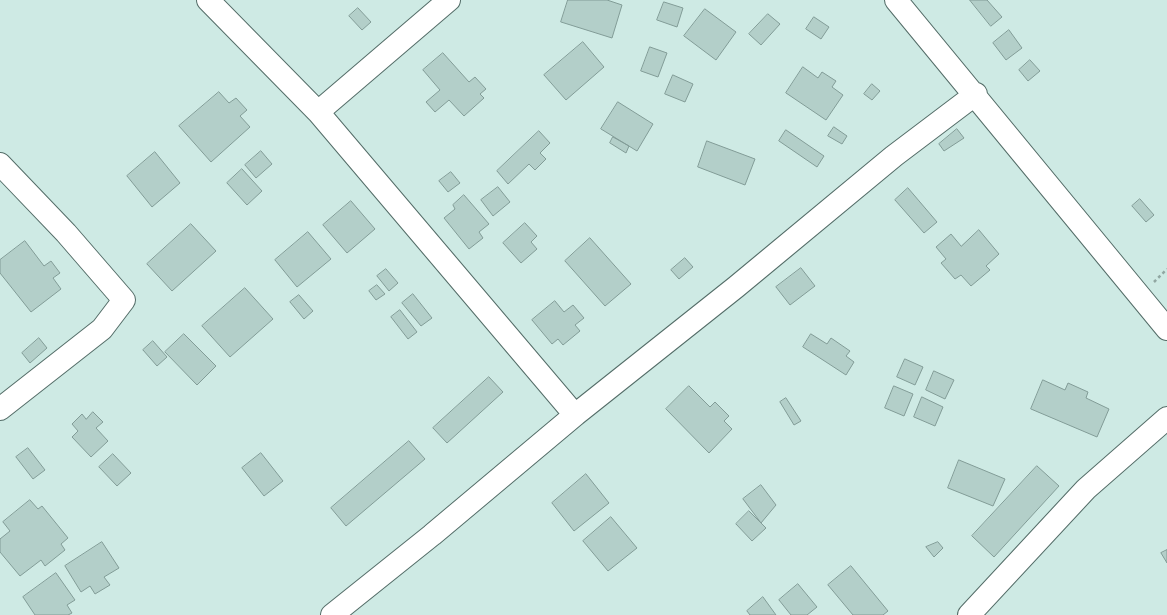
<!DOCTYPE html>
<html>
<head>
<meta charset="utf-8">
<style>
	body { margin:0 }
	canvas { display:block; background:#ceeae4 }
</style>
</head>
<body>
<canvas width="1167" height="615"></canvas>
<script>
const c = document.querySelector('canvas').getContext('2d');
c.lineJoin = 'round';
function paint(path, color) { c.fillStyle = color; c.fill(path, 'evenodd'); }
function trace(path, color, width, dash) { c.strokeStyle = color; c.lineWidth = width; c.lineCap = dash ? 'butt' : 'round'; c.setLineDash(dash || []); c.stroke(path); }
const building = new Path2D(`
	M568,0H607L622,5L612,38L561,22Z
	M970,0H987L1002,17L991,26Z
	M664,2L683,8L677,27L657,20Z
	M358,8L371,22L362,30L349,16Z
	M705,9L736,32L716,60L684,36Z
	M768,14L780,24L761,45L749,34Z
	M814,17L829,27L821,39L806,29Z
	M1009,30L1022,48L1006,60L993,43Z
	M583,42L604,67L566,100L544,75Z
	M650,47L667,53L658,77L641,71Z
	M443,53L469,82L475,77L486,89L480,94L484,98L464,116L449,100L435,112L426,102L440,90L423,70Z
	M1030,60L1040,71L1028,81L1019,70Z
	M803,67L818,78L822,72L836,81L832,87L843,95L826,120L786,93Z
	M673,75L693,84L685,102L665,94Z
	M872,84L880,91L872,100L864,94Z
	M219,92L229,103L236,98L247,110L240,116L250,127L211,162L179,126Z
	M618,102L653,124L637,151L601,129Z
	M834,127L847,136L842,144L828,136Z
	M957,129L964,138L944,151L939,144Z
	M786,130L824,156L817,167L779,141Z
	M539,131L550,143L540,153L546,159L535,170L529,164L508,184L497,171Z
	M613,137L629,146L626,153L610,143Z
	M707,141L755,159L745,185L698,167Z
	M261,151L272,164L256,178L245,165Z
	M155,152L180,183L152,207L127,176Z
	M242,169L262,191L247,205L227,183Z
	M451,172L460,183L448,192L439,181Z
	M498,187L510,202L493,216L481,200Z
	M908,188L937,222L924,233L895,200Z
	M464,195L489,224L479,232L483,238L469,249L444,218L455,209L453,205Z
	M1140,199L1154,215L1146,222L1132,206Z
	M351,201L375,229L347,253L323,225Z
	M525,223L537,236L531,242L537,249L521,263L503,243Z
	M191,224L216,251L172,291L147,264Z
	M979,230L999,254L986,266L990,270L971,286L961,275L955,279L941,263L946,259L936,247L951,234L961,246Z
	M308,232L331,259L297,287L275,260Z
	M590,238L631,284L605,306L565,261Z
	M25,241L44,266L51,261L60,273L53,278L61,289L31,312L0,273V260Z
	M685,258L693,267L679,279L671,270Z
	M801,268L815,286L790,305L776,287Z
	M386,269L398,283L389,291L377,276Z
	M377,285L385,294L376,300L369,291Z
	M245,288L273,319L230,357L202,326Z
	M413,294L432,318L421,326L402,303Z
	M299,295L313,311L304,319L290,302Z
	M555,301L564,312L573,305L584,318L575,325L580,331L563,345L558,339L552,344L532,320Z
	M400,310L417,332L408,339L391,317Z
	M184,334L216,366L197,385L165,352Z
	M811,334L827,344L831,338L850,351L846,356L854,362L846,375L803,347Z
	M39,338L47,348L30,363L22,353Z
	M153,341L167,357L157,366L143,350Z
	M905,359L923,367L915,385L897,377Z
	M934,371L954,380L945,399L926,390Z
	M489,377L503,392L447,443L433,428Z
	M1043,380L1065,390L1068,383L1088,392L1086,398L1109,409L1097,437L1031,409Z
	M689,386L710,407L715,402L729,416L724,421L732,429L709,453L666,409Z
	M894,386L913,394L904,416L885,408Z
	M922,397L943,407L935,426L914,417Z
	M786,398L801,421L794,425L780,402Z
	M93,412L103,422L96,428L108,441L91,457L72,437L78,431L72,424L82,414L86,419Z
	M409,441L425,459L346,526L331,508Z
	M28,448L45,470L33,479L16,457Z
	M261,453L283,481L264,496L242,468Z
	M113,454L131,473L117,486L99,467Z
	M959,460L1005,479L993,506L948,488Z
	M1037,466L1059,486L994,557L972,536Z
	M586,474L609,503L574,531L552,503Z
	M761,485L776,505L761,523L743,499Z
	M30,500L38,509L42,506L68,538L61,544L65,550L45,566L41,560L20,576L0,552V539L10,531L3,522Z
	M749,511L766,528L752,541L736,524Z
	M611,517L637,548L608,571L583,541Z
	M102,542L119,568L104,577L110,585L95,594L90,586L81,592L65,566Z
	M938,542L943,548L934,557L926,547Z
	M1167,550V563L1161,553Z
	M851,566L888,611L883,615H853L828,585Z
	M56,573L75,600L67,605L72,613L68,615H35L23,597Z
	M798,584L817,607L807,615H791L779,600Z
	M763,597L776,615H750L747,611Z`);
const path = new Path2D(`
	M1154,282L1167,269`);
const minor = new Path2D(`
	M208,0L318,112L575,415
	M896,0L1167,329
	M318,112L449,0
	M0,164L66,233L124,300L102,329L0,409
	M332,615L432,535L575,415L736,287L894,156L976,94
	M969,615L1086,489L1167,418`);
paint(building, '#b3cfc9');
trace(building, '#829c97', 1);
trace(minor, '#546d68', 24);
trace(path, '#91a7a2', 2.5, [3, 3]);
trace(minor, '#fff', 22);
</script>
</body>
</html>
